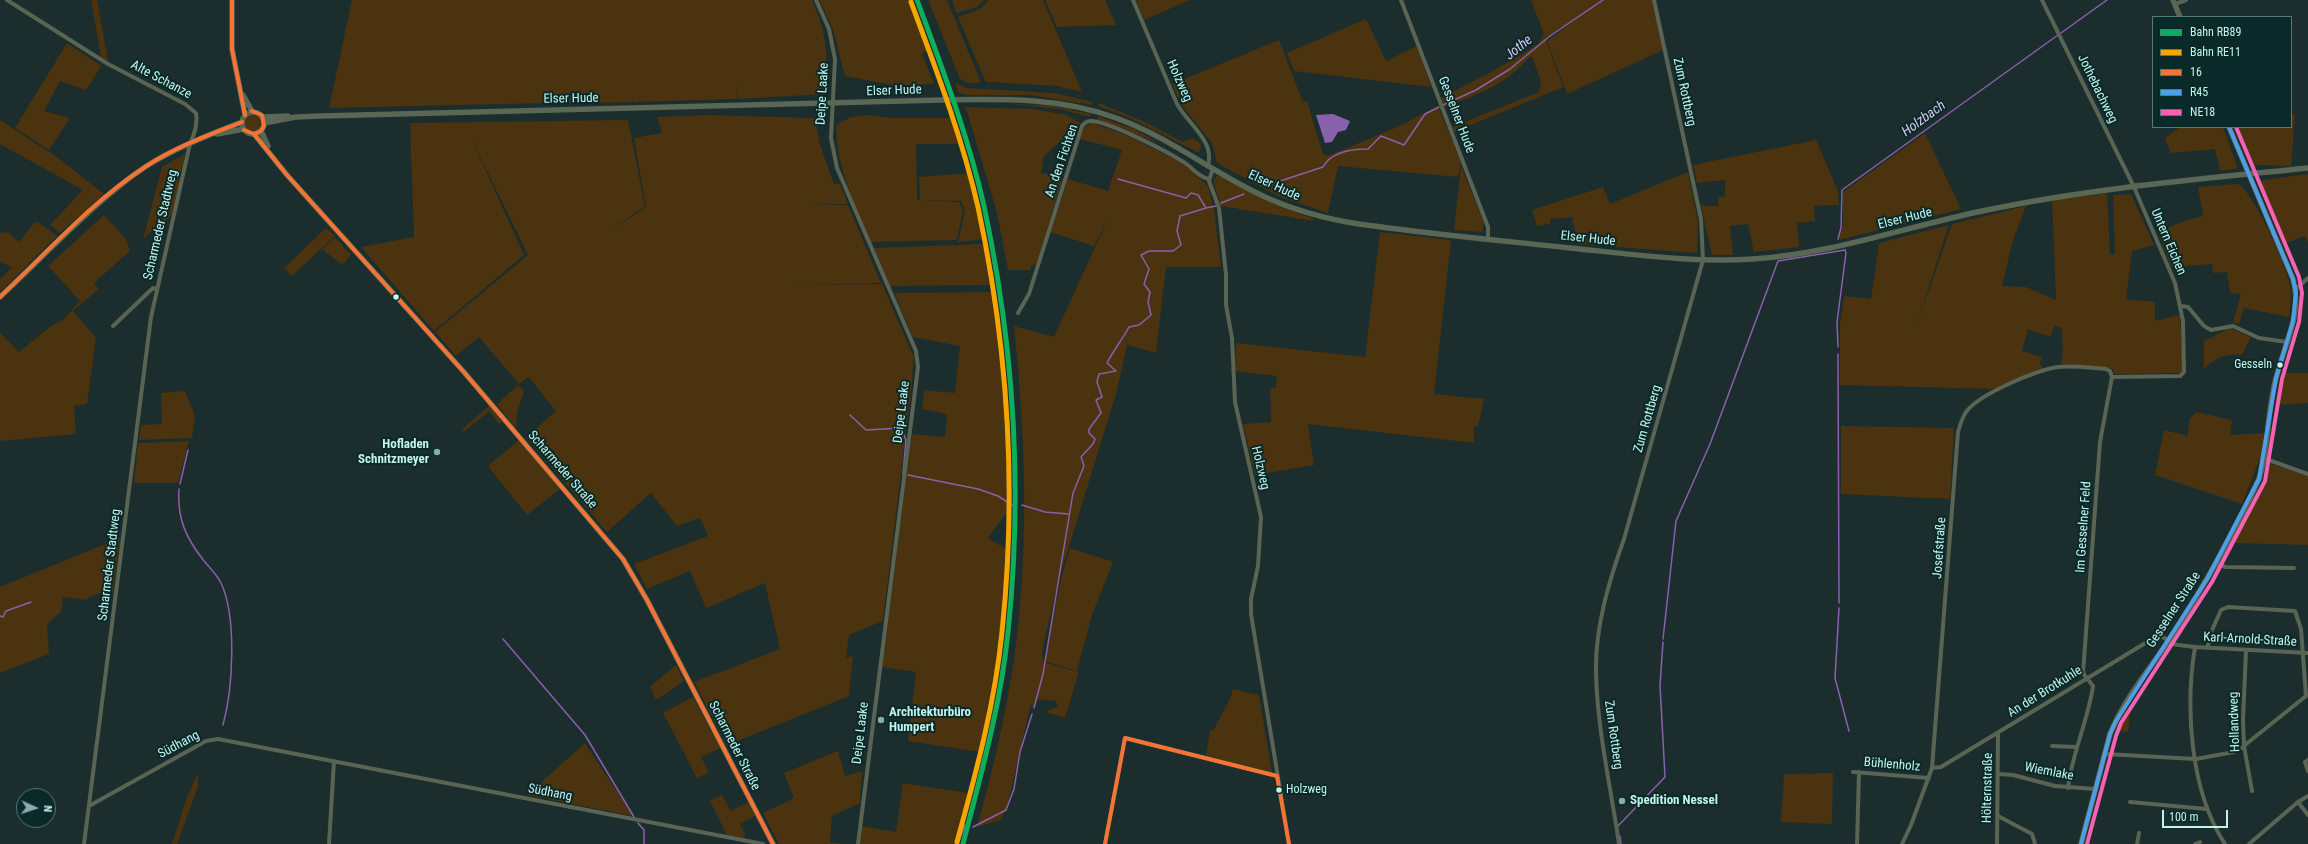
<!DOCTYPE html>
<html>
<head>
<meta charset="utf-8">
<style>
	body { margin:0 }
	#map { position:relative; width:2308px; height:844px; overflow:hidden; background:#1b2d2c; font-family:"Roboto Condensed",sans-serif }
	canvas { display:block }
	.legend { position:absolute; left:2152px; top:16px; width:140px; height:112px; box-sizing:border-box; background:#092a28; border:1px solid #547a77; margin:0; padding:5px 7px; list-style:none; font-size:12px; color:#c4f2ed }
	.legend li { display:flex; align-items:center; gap:8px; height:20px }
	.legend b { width:20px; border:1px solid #547a77 }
	.north { position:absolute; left:16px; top:788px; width:40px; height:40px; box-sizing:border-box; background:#092a28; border:1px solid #547a77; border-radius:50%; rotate:93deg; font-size:11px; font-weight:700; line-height:16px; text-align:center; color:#c4f2ed }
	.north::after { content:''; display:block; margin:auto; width:14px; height:18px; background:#89ada9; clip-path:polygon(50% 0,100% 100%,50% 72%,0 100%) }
	.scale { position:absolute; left:2162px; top:810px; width:66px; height:18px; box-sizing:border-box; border:2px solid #c4f2ed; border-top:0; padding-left:5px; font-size:12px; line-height:14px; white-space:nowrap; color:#c4f2ed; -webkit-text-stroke:3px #092a28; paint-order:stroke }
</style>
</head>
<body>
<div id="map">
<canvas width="2308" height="844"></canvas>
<ul class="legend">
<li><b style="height:5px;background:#0daf5c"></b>Bahn RB89</li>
<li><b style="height:5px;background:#f7a600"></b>Bahn RE11</li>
<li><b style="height:5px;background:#f57335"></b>16</li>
<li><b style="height:5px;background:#4d9ee5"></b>R45</li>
<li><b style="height:5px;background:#f860b3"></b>NE18</li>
</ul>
<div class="north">N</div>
<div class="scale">100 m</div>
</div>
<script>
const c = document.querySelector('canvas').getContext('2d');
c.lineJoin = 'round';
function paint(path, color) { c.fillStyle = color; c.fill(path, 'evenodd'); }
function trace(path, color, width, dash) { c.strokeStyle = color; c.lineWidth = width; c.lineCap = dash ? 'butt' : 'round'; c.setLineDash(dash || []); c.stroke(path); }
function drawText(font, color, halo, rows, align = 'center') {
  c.font = font + ' "Roboto Condensed",sans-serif'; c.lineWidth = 4; c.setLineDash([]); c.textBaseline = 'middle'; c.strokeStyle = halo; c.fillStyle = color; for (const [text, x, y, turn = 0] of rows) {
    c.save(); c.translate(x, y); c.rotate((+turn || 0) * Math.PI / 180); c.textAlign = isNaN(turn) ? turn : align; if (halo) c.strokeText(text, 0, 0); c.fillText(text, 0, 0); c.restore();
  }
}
const green = new Path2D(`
	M91,0H97L108,61L101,57Z
	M352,0H812C828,37 828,54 824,94L738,99L737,82V99L633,102L632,98V102L546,104L545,87L546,103L329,108Z
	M819,0H913L931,49L922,53L934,84L892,85L845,76L833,29Z
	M928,0H947L980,80L979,83H968L960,79Z
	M952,0H985L977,7L956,13Z
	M989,0H1043L1082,92L1056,86L986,82L958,17L980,9Z
	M1045,0H1105L1116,25L1057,27Z
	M1136,0H1190L1144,20Z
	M1531,0H1652L1663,50L1567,94L1547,41L1583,14L1545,38L1563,87L1454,132L1452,127L1539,92L1541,81L1532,57H1529C1509,84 1475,95 1445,107L1441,98L1495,70L1529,50L1539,43L1544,34Z
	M1366,19L1386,61L1417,46L1431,87L1294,71L1287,53Z
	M1279,40L1303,102L1307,101L1323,154L1328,156L1395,128L1438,106L1461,162L1458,177L1338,166L1328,213L1280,197L1217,163L1212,143L1181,104L1172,84Z
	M67,43L101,66L86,90L60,81L44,111L70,118L49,150L15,128Z
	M955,83L967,88L1054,93L1093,102L1092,105L1031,95H966L958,92Z
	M1006,103L1052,106L1091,114L1090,117L1059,109Z
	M1099,103L1145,122L1183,142L1193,138L1201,144L1199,153L1130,118L1098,106Z
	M963,107L1033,109L1067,115L1080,123L1044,156L1041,173L1063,177L1036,265H1032L1030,270H1008L997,213L967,111Z
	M2291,114L2295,115L2291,166L2255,165L2235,127H2291Z
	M245 123a8 8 0 1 1 16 0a8 8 0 1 1-16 0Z
	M706,115L815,118L820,145L834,184H840L848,204L800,205H848L872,262L844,263L872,262L881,283L782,285L882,284L913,355L869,356L914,355L912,381L883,621L849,635L846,658L853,656L849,696L727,745L694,682L780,649L765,583L706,608L690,571L647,589L634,564L708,536L700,518L677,526L651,493L607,532L526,437L556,411L529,377L519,384L479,337L456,356L435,332L528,255L471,138L524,255L434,331L361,247L414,237L410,123L628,120L645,206L606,234L646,207L634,138L662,133L657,117Z
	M868,115L890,118H949L955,122L961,144H916L917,200L959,202L963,210L957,240L871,242C855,204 836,167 836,125L851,117Z
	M1098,116L1136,130L1159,143L1097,120Z
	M0,120L57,157L104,194L60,233L50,225L83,190L0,144Z
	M1092,123L1126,135L1181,162L1208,186L1214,209L1221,267H1166L1156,353L1127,345L1116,394L1058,582L1042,652L1044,662L1078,672V675L1065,718L1045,712L1058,706L1055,701L1038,699L1032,708L1031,703L1007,807L1001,820L977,827C998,751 1016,672 1021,592C1028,504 1023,414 1014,326L1054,337L1111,212L1094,246L1050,232L1068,179L1108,191L1122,150L1079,139L1084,127Z
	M2180,127H2223L2237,166L2235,169L2220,171L2215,149L2171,153L2165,138Z
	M1925,133L1961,209L1839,240L1843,224V192Z
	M1816,140L1838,191L1839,205L1814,206L1815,221L1797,223L1799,247L1754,252L1748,224L1730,226L1733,255H1712L1701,205L1718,206V196L1725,197V180L1697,183L1693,165Z
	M185,154L172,215L143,239L162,167Z
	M1461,166L1484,223L1482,232L1454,230Z
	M1688,172L1698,221L1697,253L1578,244L1572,217L1550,219V224L1537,226L1532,210L1603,187L1610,204Z
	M970,173L986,239L958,242L965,210L961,201L920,200L919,177Z
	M2308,174V242L2305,236L2286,243L2261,184L2263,180Z
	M1217,175L1267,201L1314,219L1313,221L1221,206L1213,181Z
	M2238,184C2254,193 2284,261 2289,281C2292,293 2291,305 2289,317L2244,308L2239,324L2233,323L2241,294L2230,293L2227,272L2213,273L2212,264L2171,267L2158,232L2181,222L2203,216L2198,187Z
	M2107,193L2110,254H2115L2113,195L2131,194L2154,245L2132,251L2126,299L2155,302V321L2180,315L2183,370L2179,373L2115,374L2112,368L2061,364C2064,352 2062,341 2062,328L2054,325L2051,337L2028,329L2022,351L2042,357L2040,363L2043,369L1993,389L1840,385V324L1844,296L1871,299L1879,243L1949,225L1914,332L1952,224L2026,206L2013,240L2002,286L2026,287L2056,300L2052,200Z
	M104,215L126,239L130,251L94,283L99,289L73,311L96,338L87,404L74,406L76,434L0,441V332L19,352L51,326L63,320L80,301L48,266Z
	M38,222L57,236L0,292V279L12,268L0,261V233L8,232L19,242L34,223Z
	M326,228L335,236L292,276L284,268Z
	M1380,232L1451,240L1434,394L1484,399L1478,426H1474V443L1308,424L1314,465L1255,475L1243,424L1271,422L1270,388H1276L1277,376L1235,371L1236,343L1365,357Z
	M335,237L351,255L342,265L322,249Z
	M984,244L991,285L890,286L874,248Z
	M994,292L1002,335L1009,418L1010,508L988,538L1009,551L999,646L979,752L908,741L916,672L882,667L912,434L945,437L947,414L922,409L924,390L955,393L960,346L913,337L894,293Z
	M2230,328L2251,337L2242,355C2225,353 2216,358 2204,369V341Z
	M2281,373H2308V403L2275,405Z
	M518,385L524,391L517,413L516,428L497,404Z
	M185,391L195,416L192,438L139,440L141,425L162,424L161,393Z
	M489,406L502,422L499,424L489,411L464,432L462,429Z
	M2197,412L2232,420L2230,435L2264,433L2262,453L2242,504L2155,475L2164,430L2188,436L2189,419Z
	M1841,426L1954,428L1950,499L1841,494Z
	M519,440L560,489L527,515L488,466Z
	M189,441L178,483H134L138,443Z
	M2271,464L2308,476V545L2233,543Z
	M120,538L113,593C103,592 93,593 86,600L63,597L61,612L47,624L49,654L0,673V587Z
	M1070,548L1113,562L1092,615L1077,671L1045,661L1060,583Z
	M676,665L684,681L656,700L650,687Z
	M1233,689L1259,695L1272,773L1206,756L1210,730L1213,731L1230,699Z
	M693,697L720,748L701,757L709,772L697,778L663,713Z
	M2125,710L2130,713L2128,732L2115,731Z
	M585,743L633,816L527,795Z
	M838,751L845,776L862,771L860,803L832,816L830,842L842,844H779L763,813L794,798L784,773Z
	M198,773V787L177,844H172L187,797Z
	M1833,773L1832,824L1781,822L1784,774Z
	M903,783L968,793L966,801H969L957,844H860L862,826L896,832Z
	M722,795L731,811L748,802L755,816L740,824L745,834L744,838L727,835L710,801Z`);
const water = new Path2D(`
	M1333,114L1350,121L1346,130L1338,132L1332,142L1325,143L1316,115Z`);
const stream = new Path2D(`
	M2061,33L2107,0
	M1443,105L1476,90L1510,69L1550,36L1603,0
	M1118,179L1186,198L1191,193L1198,195L1206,208L1216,206
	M1265,186L1323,167C1331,152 1353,149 1368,149L1381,136L1404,145L1425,114L1439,107
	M1221,203L1244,194
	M1838,239L1841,228L1842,190L2058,35
	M1838,354L1839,603
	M850,415L866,430L901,428L906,440L903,474
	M908,475L978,489L998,496L1012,505
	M180,484L188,450
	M179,489C177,519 186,538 204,561C210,568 217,575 221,583C237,617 233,689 223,725
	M1022,505L1045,512L1069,514
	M1839,608L1835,678L1849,731
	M0,616L3,617L6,611L31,602
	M503,639L585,735L634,817
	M1663,639L1676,521L1710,444L1778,261L1845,250L1846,253L1837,322L1838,347
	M1034,708L1043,674L1073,493L1084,466L1081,457L1093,444L1095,439L1089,433V429L1101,413L1096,400L1102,397L1097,382L1099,374L1116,371L1107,363C1113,351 1122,340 1129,327L1139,325L1151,315L1148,302L1150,292L1144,284L1149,269L1141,255L1149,251H1173L1181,245L1177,231L1180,216L1206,208
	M638,823L644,830V844
	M1618,826L1665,777L1660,685L1663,642
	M973,827L1006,810L1014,789L1020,752L1032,714
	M1620,836L1621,844
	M958,844L965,825`);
const street = new Path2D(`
	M7,0L108,64L185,104L196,113C198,127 193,135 189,148L151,317L84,844
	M816,0L829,29L835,59L831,138L837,168L916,351L918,367L858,844
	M1133,0L1177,104C1188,124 1215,141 1208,165
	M1401,0L1488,227V239
	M2042,0L2134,187L2175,283L2183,321L2184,372L2180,376L2112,377
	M2175,4L2186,0
	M1213,168L1209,181L1219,208L1226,275V305L1232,338L1235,402L1261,517L1258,566L1251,599V614L1289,844
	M2296,289L2308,278
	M2181,306L2188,307L2204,326L2211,330L2233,326L2259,338L2287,342
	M1018,313L1029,294L1082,126C1085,123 1086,121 1090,121C1106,120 1166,151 1182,161C1193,167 1196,176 1209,179
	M113,326L153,288L157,289
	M2266,459L2308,474
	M2216,564L2226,567L2294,568
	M2195,647C2185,707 2190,791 2225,844
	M2246,651L2243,720L2244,746L2252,791
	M2052,746L2076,747
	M2105,754L2196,759L2234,752L2240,749L2306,696L2301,629L2295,611L2228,607L2221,610L2209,637L2208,648
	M2308,760L2305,762L2308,771
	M1932,768L1941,767L2157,636L2165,638L2171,644L2195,647L2308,653
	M1853,772L1929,778
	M1999,774L2013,775L2055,786L2095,789
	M2130,802L2207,809
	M2298,802L2308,815
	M89,806L206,741L218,739L763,844
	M1998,816L2032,834L2035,844
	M329,844L334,761
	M1105,844L1125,738L1277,776
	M1619,844C1611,788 1597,729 1596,672C1595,627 1609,581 1624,539L1703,260L1701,219L1654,0
	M1857,844L1859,772
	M1902,844L1911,825L1932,768L1958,432C1960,425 1962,418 1966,412C1979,394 2035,371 2057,367C2073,365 2090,368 2106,369L2110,371L2112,377L2100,442L2083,673L2093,686C2088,721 2072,753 2068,788
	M1997,844L1998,733
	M2137,844L2139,833
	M2195,844L2200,842
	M2249,844L2298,802L2308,796`);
const secondary = new Path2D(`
	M232,0V49L245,115
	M2173,0L2180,17
	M243,95L252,111
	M242 123a11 11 0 1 1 22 0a11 11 0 1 1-22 0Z
	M263,117L288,116
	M264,123L296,117L321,116L942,100C1002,99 1059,97 1116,118C1172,138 1218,177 1272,200C1305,214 1339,222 1374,226C1439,235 1505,241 1570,248C1630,254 1692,263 1753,259C1833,254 1908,226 1987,210C2092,188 2201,179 2308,168
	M261,131L268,146
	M217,134L244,129
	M254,134L287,175L463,371L623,559L647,600L773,844
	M0,297C45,255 95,201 145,167C175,148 209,135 242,122
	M2081,844L2110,734C2125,697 2150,669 2172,636C2204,586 2234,534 2259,479C2268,450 2267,421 2273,392C2279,354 2304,317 2293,279L2229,127`);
const bus1 = new Path2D(`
	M232,0V49L245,115
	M244,130L254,134L261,131L264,126L262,115L252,111
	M254,134L287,175L463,371L623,559L647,600L773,844
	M0,297C47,253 91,202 145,167C175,147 209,135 242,122
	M1277,776L1289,844
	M1105,844L1125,738L1277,776`);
const bus2 = new Path2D(`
	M2081,844L2110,734L2116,721L2207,579L2259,479L2276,378L2293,321L2296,293L2293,279L2229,127`);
const bus3 = new Path2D(`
	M2087,844L2116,736L2121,723L2212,582L2265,481L2282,379L2299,322L2302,293L2299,277L2236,127`);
const rail1 = new Path2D(`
	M917,0C942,68 968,135 984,206C1014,346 1023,489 1008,632C1001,704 981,774 963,844`);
const rail2 = new Path2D(`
	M911,2C936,69 962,137 978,207C1008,347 1017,490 1002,632C995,703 976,773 957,842`);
const markers = [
	[396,297,3.5,"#c4f2ed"],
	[2280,365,3.5,"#c4f2ed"],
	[437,452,4,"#89ada9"],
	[881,720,4,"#89ada9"],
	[1279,790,3.5,"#c4f2ed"],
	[1622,801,4,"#89ada9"]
];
const busNames = [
	["Gesseln",2272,365],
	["Holzweg",1286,790,"left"]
];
const streetNames = [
	["Alte Schanze",161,80,28],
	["Holzweg",1179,81,66],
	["Jothebachweg",2097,89,64],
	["Elser Hude",894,91,-2],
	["Zum Rottberg",1684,92,78],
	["Deipe Laake",823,94,-87],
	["Elser Hude",571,99,-1],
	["Gesselner Hude",1456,115,69],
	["An den Fichten",1062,161,-71],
	["Elser Hude",1274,186,25],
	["Elser Hude",1905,219,-14],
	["Scharmeder Stadtweg",161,225,-77],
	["Elser Hude",1588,239,6],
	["Untern Eichen",2168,242,67],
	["Deipe Laake",902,412,-83],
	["Zum Rottberg",1648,419,-74],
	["Holzweg",1260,468,77],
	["Scharmeder Straße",562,470,49],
	["Im Gesselner Feld",2084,527,-86],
	["Josefstraße",1940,548,-86],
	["Scharmeder Stadtweg",110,565,-83],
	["Gesselner Straße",2174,610,-57],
	["Karl-Arnold-Straße",2250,640,3],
	["An der Brotkuhle",2045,692,-32],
	["Hollandweg",2235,722,-92],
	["Deipe Laake",861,733,-83],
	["Zum Rottberg",1613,735,82],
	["Südhang",179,745,-28],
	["Scharmeder Straße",734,746,63],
	["Bühlenholz",1892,765,5],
	["Wiemlake",2049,772,11],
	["Hölternstraße",1988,788,-89],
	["Südhang",550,793,11]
];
const poiNames = [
	["Hofladen",429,445,"right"],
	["Schnitzmeyer",429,460,"right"],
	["Architekturbüro",889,713],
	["Humpert",889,728],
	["Spedition Nessel",1630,801]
];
const waterNames = [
	["Jothe",1519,48,-39],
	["Holzbach",1924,119,-36]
];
paint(green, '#4b330f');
paint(water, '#8960ac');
trace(stream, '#8960ac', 1.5);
trace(street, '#5a6454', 4);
trace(secondary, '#596754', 5.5);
trace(bus1, '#f57335', 4);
trace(bus2, '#4d9ee5', 4);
trace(bus3, '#f860b3', 4);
trace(rail1, '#0daf5c', 5);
trace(rail2, '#f7a600', 5);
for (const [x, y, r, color] of markers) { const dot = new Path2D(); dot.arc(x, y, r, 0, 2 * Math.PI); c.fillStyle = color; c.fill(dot); trace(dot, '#092a28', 1.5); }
drawText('12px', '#c4f2ed', '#092a28', busNames, 'right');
drawText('13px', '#c4f2ed', '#092a28', streetNames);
drawText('bold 13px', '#c4f2ed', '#092a28', poiNames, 'left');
drawText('italic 14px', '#dcc4f1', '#092a28', waterNames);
</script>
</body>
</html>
